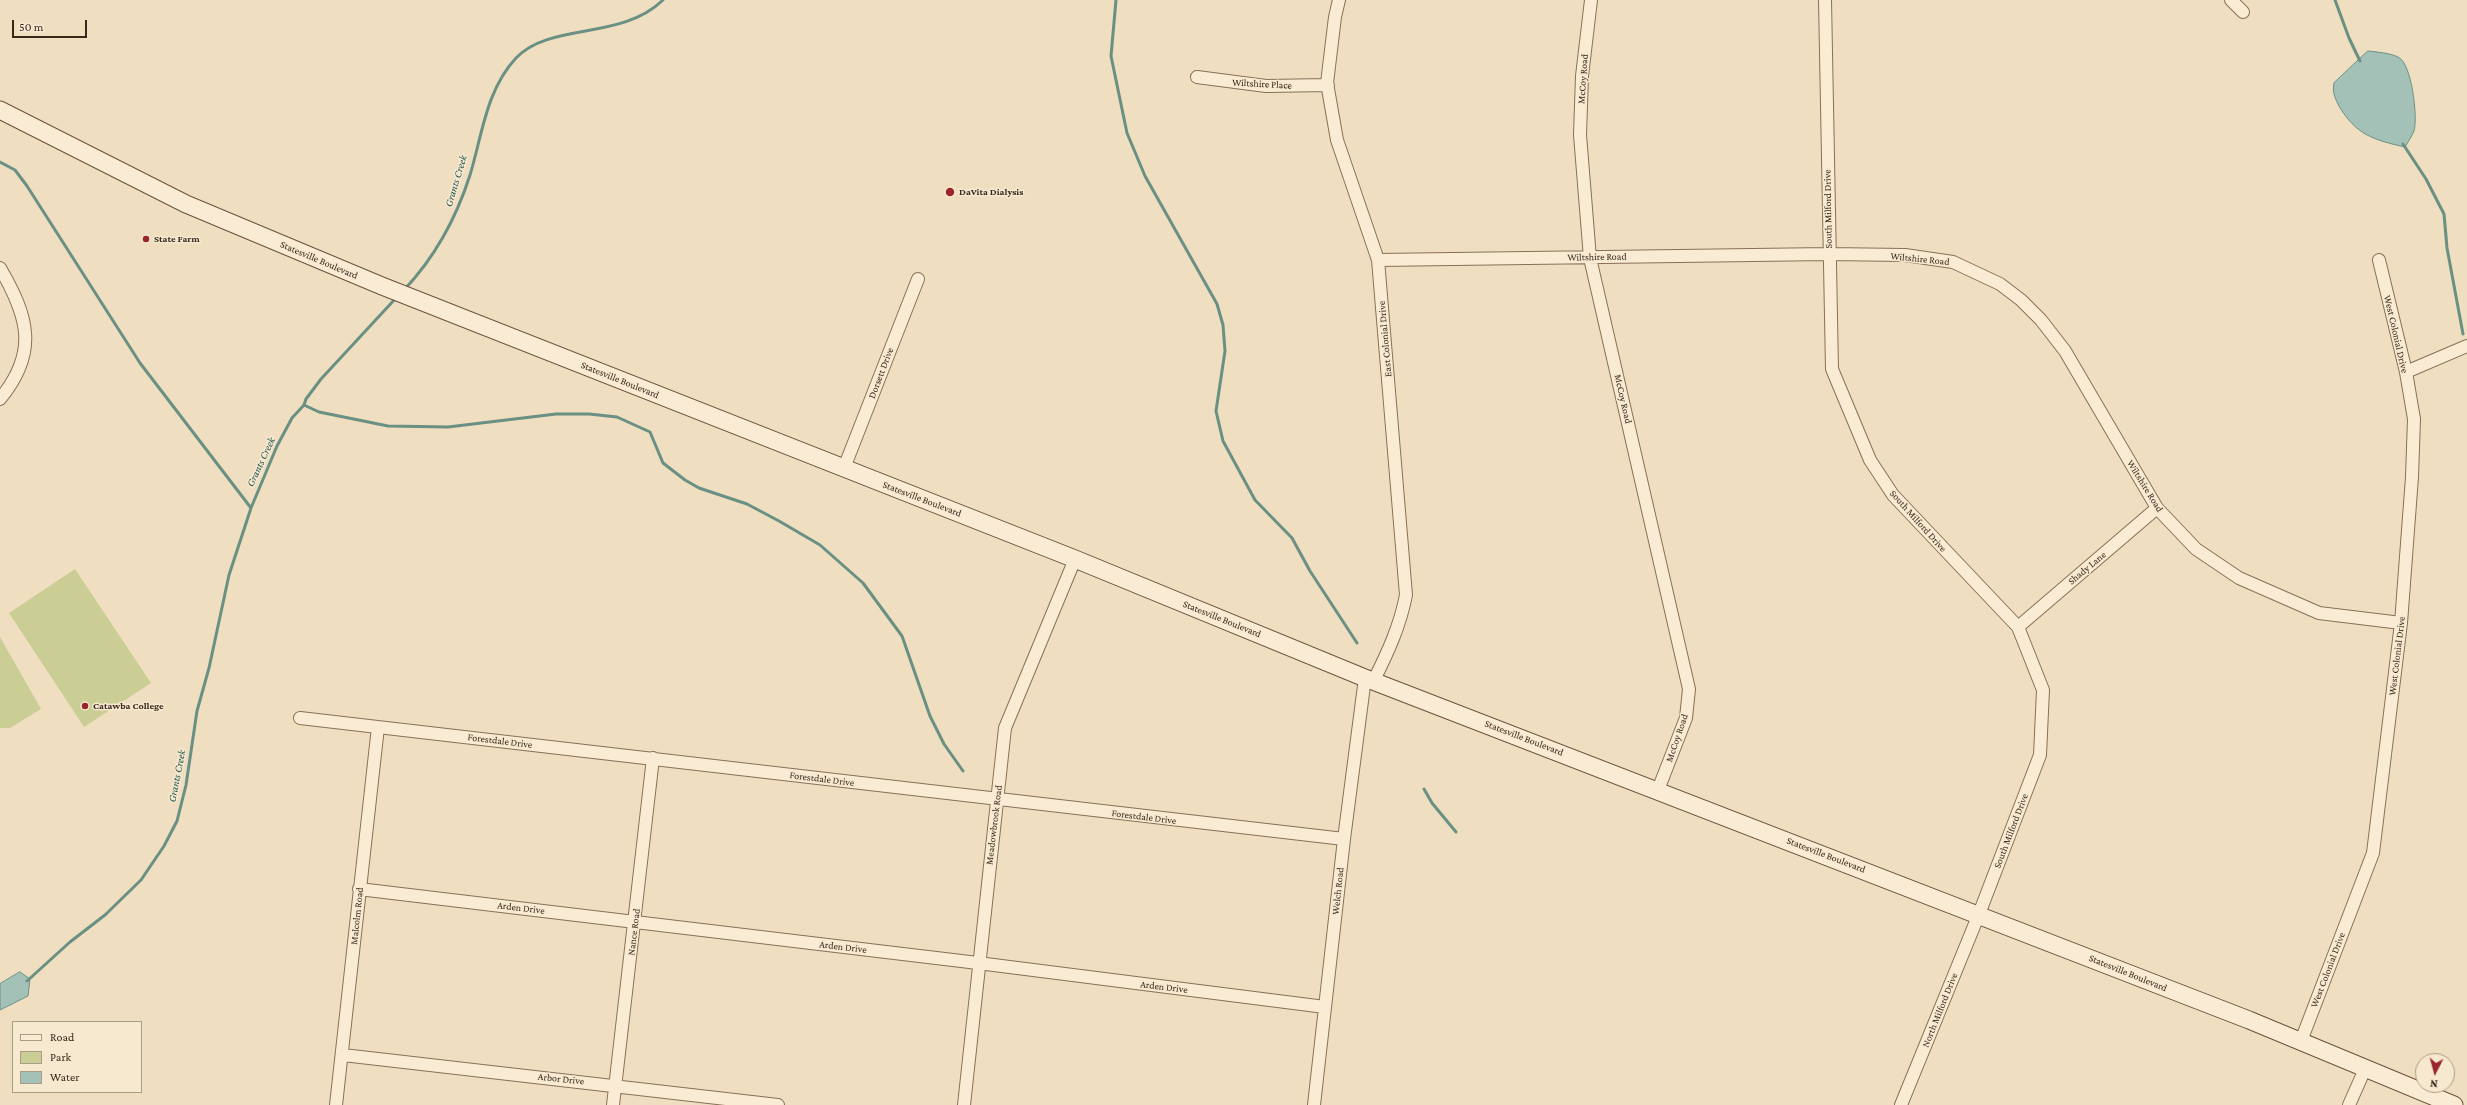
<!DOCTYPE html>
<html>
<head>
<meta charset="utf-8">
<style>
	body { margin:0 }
	#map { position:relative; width:2467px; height:1105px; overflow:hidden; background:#efdfc0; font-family:"Crimson Pro",serif }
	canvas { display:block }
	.legend { position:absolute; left:12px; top:1021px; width:130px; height:72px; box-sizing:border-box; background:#f7e9d0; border:1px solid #ab9c88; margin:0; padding:5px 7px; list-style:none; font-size:12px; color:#38281c }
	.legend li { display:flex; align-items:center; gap:8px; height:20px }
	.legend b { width:20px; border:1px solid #ab9c88 }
	.north { position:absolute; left:2415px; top:1053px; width:40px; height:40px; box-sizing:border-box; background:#f7e9d0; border:1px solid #ab9c88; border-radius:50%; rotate:186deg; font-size:11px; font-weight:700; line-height:16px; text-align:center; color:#38281c }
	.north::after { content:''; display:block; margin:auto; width:14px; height:18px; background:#9a252d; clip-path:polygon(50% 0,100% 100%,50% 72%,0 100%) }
	.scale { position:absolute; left:12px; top:20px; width:75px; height:18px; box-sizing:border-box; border:2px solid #38281c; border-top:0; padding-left:5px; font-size:12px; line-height:14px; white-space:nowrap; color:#38281c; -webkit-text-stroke:3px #f7e9d0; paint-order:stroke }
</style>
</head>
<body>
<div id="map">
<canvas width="2467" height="1105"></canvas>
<ul class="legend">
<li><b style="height:5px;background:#faecd4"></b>Road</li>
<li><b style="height:11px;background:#cace94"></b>Park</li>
<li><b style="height:11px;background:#a3c1b7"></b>Water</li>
</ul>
<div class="north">N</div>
<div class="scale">50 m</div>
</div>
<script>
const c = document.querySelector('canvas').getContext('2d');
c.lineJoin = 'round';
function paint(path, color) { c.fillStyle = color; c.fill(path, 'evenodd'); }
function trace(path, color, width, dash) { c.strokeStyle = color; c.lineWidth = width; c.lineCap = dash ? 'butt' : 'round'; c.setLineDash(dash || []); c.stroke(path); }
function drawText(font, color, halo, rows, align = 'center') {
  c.font = font + ' "Crimson Pro",serif'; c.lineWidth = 3; c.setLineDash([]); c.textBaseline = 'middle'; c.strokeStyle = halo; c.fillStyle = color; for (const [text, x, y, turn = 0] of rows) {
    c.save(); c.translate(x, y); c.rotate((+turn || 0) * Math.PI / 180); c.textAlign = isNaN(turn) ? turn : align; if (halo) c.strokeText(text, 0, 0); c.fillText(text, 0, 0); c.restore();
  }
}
const green = new Path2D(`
	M75,569L151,683L84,727L9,613Z
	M0,637L41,709L10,728H0Z`);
const water = new Path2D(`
	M2368,51C2377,52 2390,53 2398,57C2412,63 2418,118 2414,131C2412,136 2408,142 2405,147C2374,140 2356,135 2339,106C2335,98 2332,92 2334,83Z
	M20,972L30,979L28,996L0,1010V984Z`);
const stream = new Path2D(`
	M1116,0L1111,56L1127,133L1145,176L1217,304L1223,325L1225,351L1216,411L1223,441L1255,500L1292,538L1310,571L1357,643
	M2335,0L2349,38L2360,61
	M2403,144L2426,179L2444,214L2447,248L2463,334
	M0,162L15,170L27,186L140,363L251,508
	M404,290C436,256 456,219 470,175C482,136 486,90 516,58C550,22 621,41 663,0
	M304,405L319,412L388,426L448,427L556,414H589L617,417L650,432L663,463L685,480L699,488L747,504L779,521L820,545L863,583L902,636L930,716L944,744L963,771
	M1424,789L1432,803L1456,832
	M27,981L70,942L105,915L141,880L164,846L177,821L186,785L197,711L209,668L229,575L251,508L277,446L292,418L304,405L306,399L321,379L396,298`);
const minor = new Path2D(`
	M1339,0L1335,17L1327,83L1337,140L1378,260L1406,595C1400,626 1388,652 1374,680
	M1591,0L1582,76L1580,135L1590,258L1689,689L1686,718L1658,790
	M1825,0L1832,369L1870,460L1893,495L2018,627L2043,690L2040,755L1979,914L1901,1105
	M2231,0L2243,12
	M1197,77L1266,86L1328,85
	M1378,260L1828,254L1905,255L1953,262L2000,284L2021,300L2041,320L2065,351L2157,508L2196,549L2239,578L2319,613L2401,623
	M0,268C28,316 39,352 0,399
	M2406,372L2467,346
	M844,468L918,279
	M2018,627L2157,508
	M300,718L1344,839
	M359,889L978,963L1325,1007
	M2301,1041L2373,853L2401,623L2412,477L2414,419L2406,372L2379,260
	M343,1055L778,1105
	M336,1105L378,727
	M613,1105L653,758
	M964,1105L1005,728L1075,559
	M1314,1105L1344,839L1365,678
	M2349,1105L2365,1069`);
const secondary = new Path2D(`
	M0,110L186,204L382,286L1075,559L1365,678L2249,1020L2454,1105`);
const markers = [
	[950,192,5,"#9a252d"],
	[146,239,4,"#9a252d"],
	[85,706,4,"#9a252d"]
];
const streetNames = [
	["McCoy Road",1583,79,-86],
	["Wiltshire Place",1262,84,3],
	["South Milford Drive",1828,209,-91],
	["Wiltshire Road",1597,257,-1],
	["Wiltshire Road",1920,259,6],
	["Statesville Boulevard",319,260,23],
	["West Colonial Drive",2396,334,77],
	["East Colonial Drive",1385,339,-95],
	["Dorsett Drive",881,373,-69],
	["Statesville Boulevard",620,380,22],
	["McCoy Road",1623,399,77],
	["Wiltshire Road",2145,486,58],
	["Statesville Boulevard",922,499,21],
	["South Milford Drive",1918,521,48],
	["Shady Lane",2087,568,-40],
	["Statesville Boulevard",1222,619,22],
	["West Colonial Drive",2397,656,-83],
	["Statesville Boulevard",1524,738,21],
	["McCoy Road",1677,738,-71],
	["Forestdale Drive",500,741,7],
	["Forestdale Drive",822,779,7],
	["Forestdale Drive",1144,817,7],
	["Meadowbrook Road",994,825,-83],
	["South Milford Drive",2011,831,-69],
	["Statesville Boulevard",1826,855,21],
	["Welch Road",1338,891,-84],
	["Arden Drive",521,908,7],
	["Malcolm Road",357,916,-84],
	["Nance Road",634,932,-83],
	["Arden Drive",843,947,7],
	["West Colonial Drive",2328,970,-69],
	["Statesville Boulevard",2128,973,22],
	["Arden Drive",1164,987,7],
	["North Milford Drive",1940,1010,-68],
	["Arbor Drive",561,1079,6]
];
const poiNames = [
	["DaVita Dialysis",959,192],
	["State Farm",154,239],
	["Catawba College",93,706]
];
const waterNames = [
	["Grants Creek",456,181,-73],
	["Grants Creek",261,462,-65],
	["Grants Creek",177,776,-79]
];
paint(green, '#cace94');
paint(water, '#a3c1b7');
trace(water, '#6a9084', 1);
trace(stream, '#6a9084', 3);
trace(minor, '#896f57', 14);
trace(secondary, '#6b503b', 19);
trace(minor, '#faecd4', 12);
trace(secondary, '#faecd4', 17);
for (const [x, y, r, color] of markers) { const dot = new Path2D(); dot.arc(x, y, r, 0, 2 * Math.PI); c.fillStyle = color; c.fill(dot); trace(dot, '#f7e9d0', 1.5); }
drawText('10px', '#38281c', '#f7e9d0', streetNames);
drawText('bold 10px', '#38281c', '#f7e9d0', poiNames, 'left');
drawText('italic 11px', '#2b5953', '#f7e9d0', waterNames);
</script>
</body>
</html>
